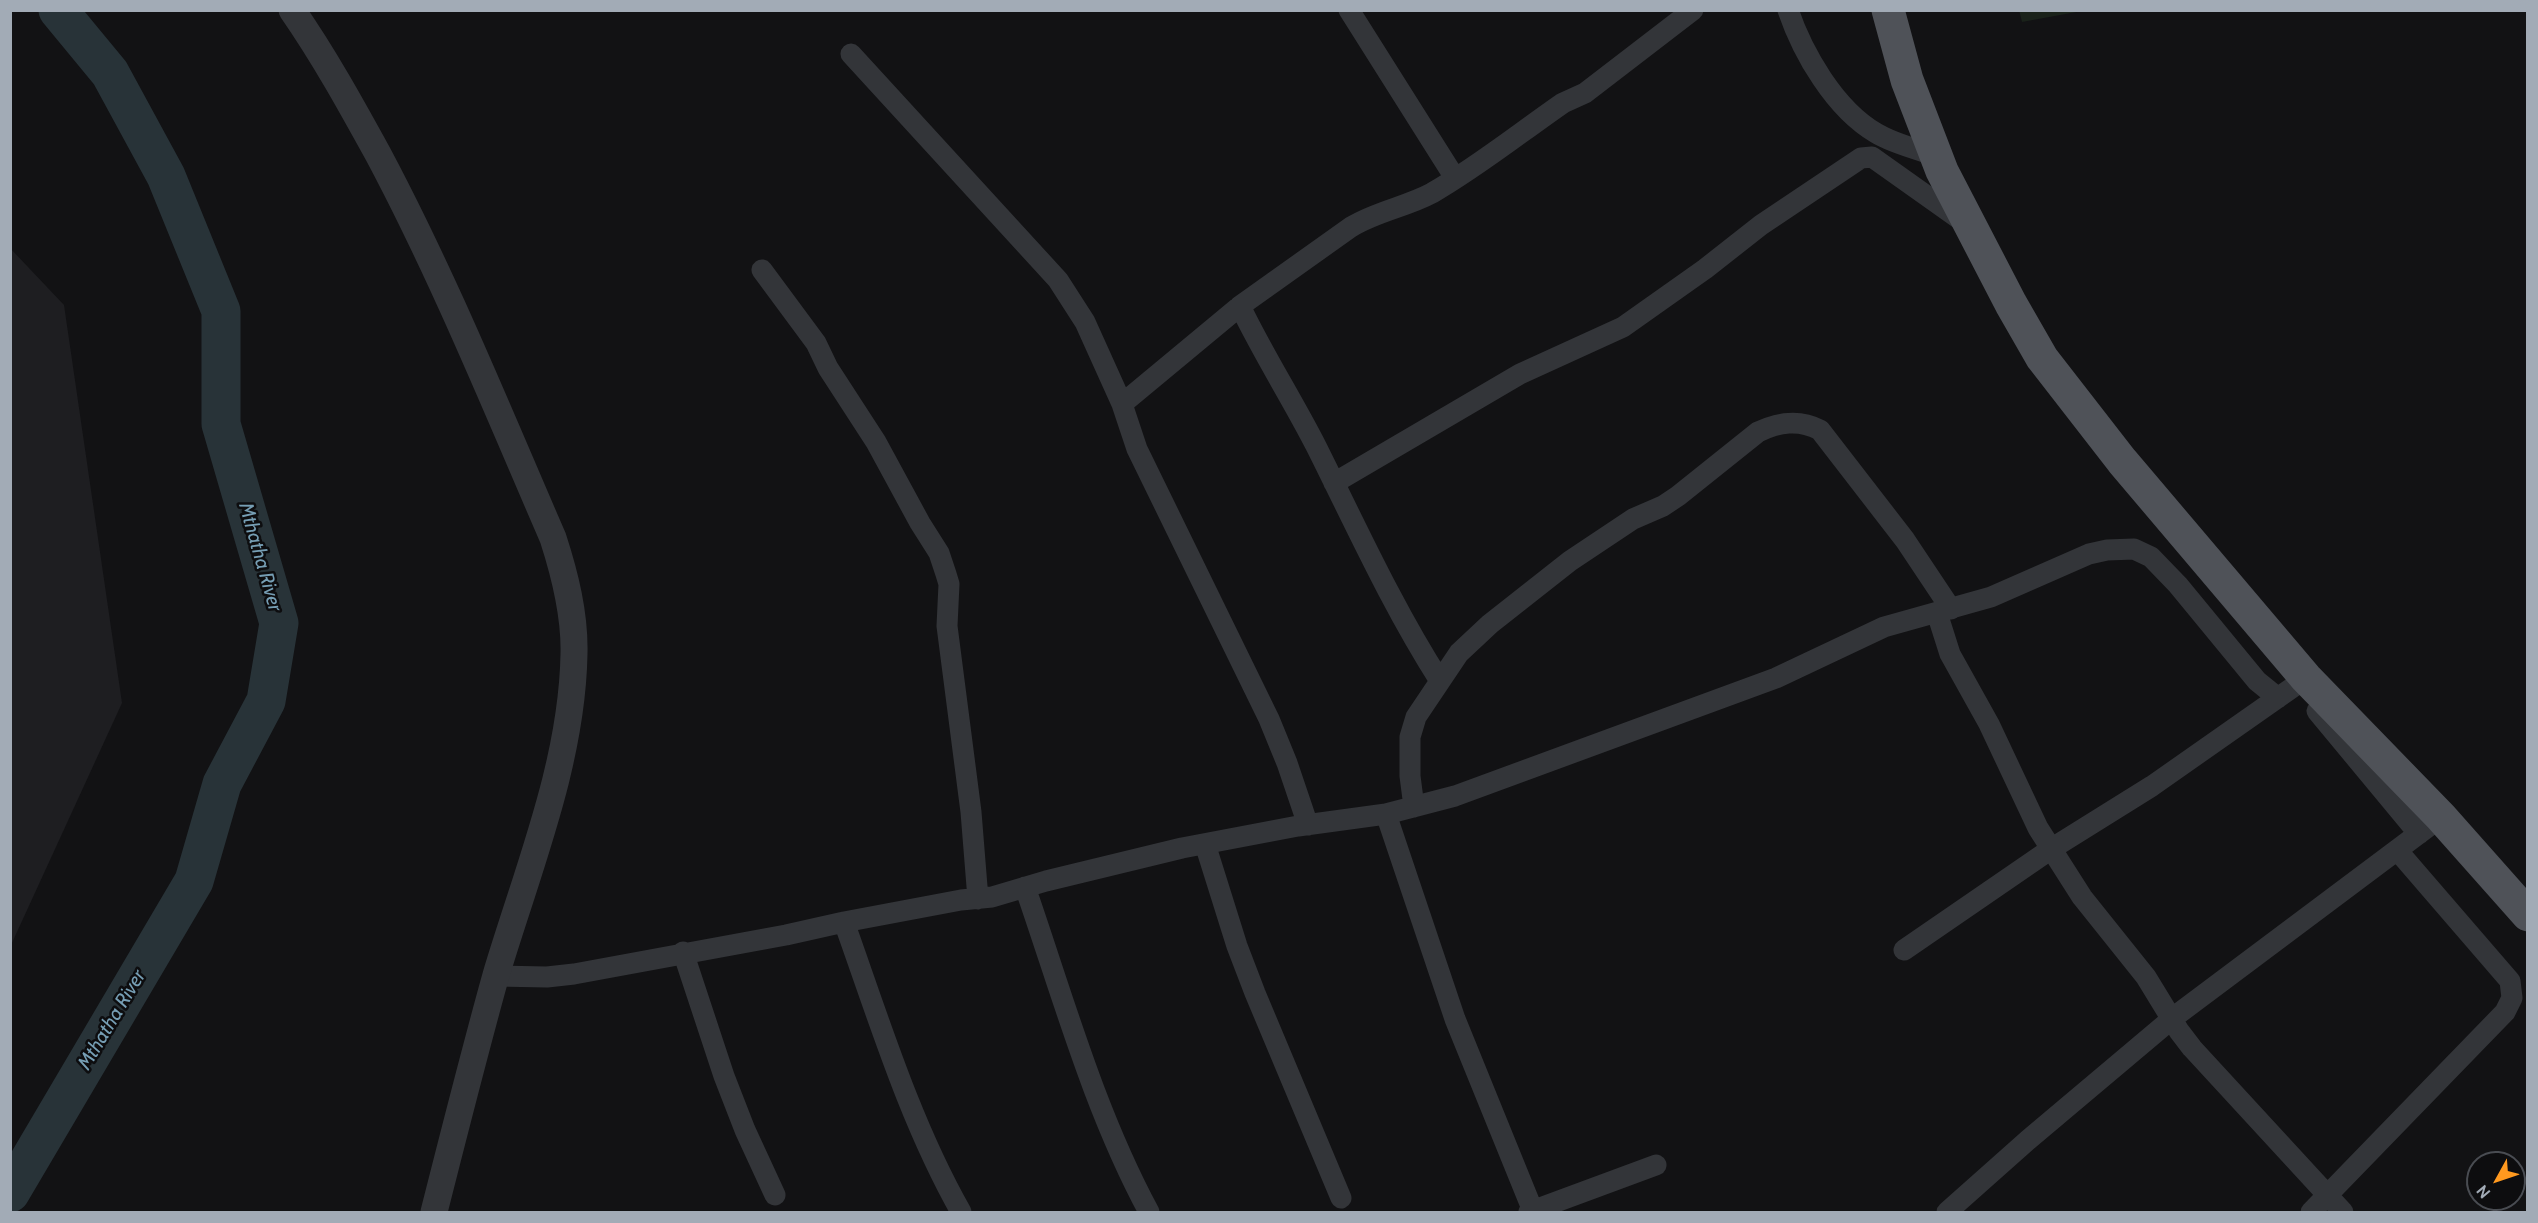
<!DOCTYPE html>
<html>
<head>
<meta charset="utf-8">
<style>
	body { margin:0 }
	#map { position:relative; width:2538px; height:1223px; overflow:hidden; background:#121214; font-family:Cabin,sans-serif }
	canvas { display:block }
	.frame { position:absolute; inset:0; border:12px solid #a2abb6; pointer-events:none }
	.north { position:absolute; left:2466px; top:1151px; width:60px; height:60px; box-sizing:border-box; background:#0d0d0f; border:2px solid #494c52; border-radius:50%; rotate:230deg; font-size:16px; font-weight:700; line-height:24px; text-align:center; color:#a2abb6 }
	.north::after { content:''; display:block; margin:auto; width:21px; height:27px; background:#ff991f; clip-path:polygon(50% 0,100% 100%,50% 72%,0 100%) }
</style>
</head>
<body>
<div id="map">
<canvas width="2538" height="1223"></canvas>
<div class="frame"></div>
<div class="north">N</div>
</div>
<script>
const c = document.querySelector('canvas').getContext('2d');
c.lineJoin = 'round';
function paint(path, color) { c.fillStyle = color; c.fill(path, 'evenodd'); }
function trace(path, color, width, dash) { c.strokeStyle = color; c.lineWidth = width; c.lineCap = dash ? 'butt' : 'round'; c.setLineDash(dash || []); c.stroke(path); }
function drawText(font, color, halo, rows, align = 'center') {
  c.font = font + ' Cabin,sans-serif'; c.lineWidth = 5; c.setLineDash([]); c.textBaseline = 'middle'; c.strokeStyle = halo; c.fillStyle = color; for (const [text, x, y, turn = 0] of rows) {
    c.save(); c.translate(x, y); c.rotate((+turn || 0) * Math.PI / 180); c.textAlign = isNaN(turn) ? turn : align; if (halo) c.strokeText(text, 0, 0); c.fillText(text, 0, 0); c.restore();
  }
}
const built = new Path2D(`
	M10,248L64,305L122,703L11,945Z`);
const green = new Path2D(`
	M2019,10H2082V11L2022,22Z`);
const river = new Path2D(`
	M10,1193L194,881L222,784L266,701L279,623L221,424V311L166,176L110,73L58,10`);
const minor = new Path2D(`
	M1349,10L1455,178
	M1788,10C1803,54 1835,109 1876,133C1894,144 1917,149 1937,156
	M851,54L1058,280L1085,322L1122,404
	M762,270L816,343L828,368L876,442L920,523L939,553L946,574L949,584L947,626L971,812L978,899
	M1240,306C1263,354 1292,399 1316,446C1356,526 1392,606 1440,681
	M1334,483L1520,374L1623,327L1705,269L1761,225L1861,158L1872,157L1965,223
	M1937,613L1950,654L1989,724L2038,828L2082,897L2146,977L2179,1031L2192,1048L2343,1212
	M2317,711L2419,834
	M1414,807L1410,776V737L1416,717L1459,653L1490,624L1570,561L1633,519L1663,506L1678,496L1758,432C1779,422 1799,419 1820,430L1905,540L1951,609
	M1386,814L1455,1019L1533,1211
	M1308,825L1287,763L1269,719L1137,449L1122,404L1240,306L1351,227C1377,211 1406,207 1432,193C1476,168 1521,132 1563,103L1585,93L1693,10
	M1205,844L1237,946L1255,993L1341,1198
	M1025,887C1063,997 1094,1110 1149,1212
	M844,922C879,1020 910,1122 961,1212
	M1904,950L2051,849L2152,786L2306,678
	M683,952L724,1076L745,1130L775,1195
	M496,976L547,977L574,974L786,935L844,922L961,900L992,897L1046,881L1182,848L1298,826L1386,814L1455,796L1776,678L1884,627L1991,597L2089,554L2107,550L2134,549L2151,557L2178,585L2257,681L2278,698
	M1529,1212L1656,1165
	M1947,1212L2028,1140L2174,1017L2441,817
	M2311,1212L2505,1012L2512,998L2510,981L2397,850`);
const tertiary = new Path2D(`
	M292,10C324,56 351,105 378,154C444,278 497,409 553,538C565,575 575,614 574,654C572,764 527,871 496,975C474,1054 454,1133 434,1212`);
const primary = new Path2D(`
	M1888,10L1907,80L1942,171L2011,304L2042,358L2122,461L2306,678L2441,817L2528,915`);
const waterNames = [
	["Mthatha River",260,557,74],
	["Mthatha River",112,1020,-59]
];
paint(built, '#1e1e21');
paint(green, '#1a221a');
trace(river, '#283338', 39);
trace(minor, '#333539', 21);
trace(tertiary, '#333539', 27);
trace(primary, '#4f5258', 33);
drawText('italic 20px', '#769eb4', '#0d0d0f', waterNames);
</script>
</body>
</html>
